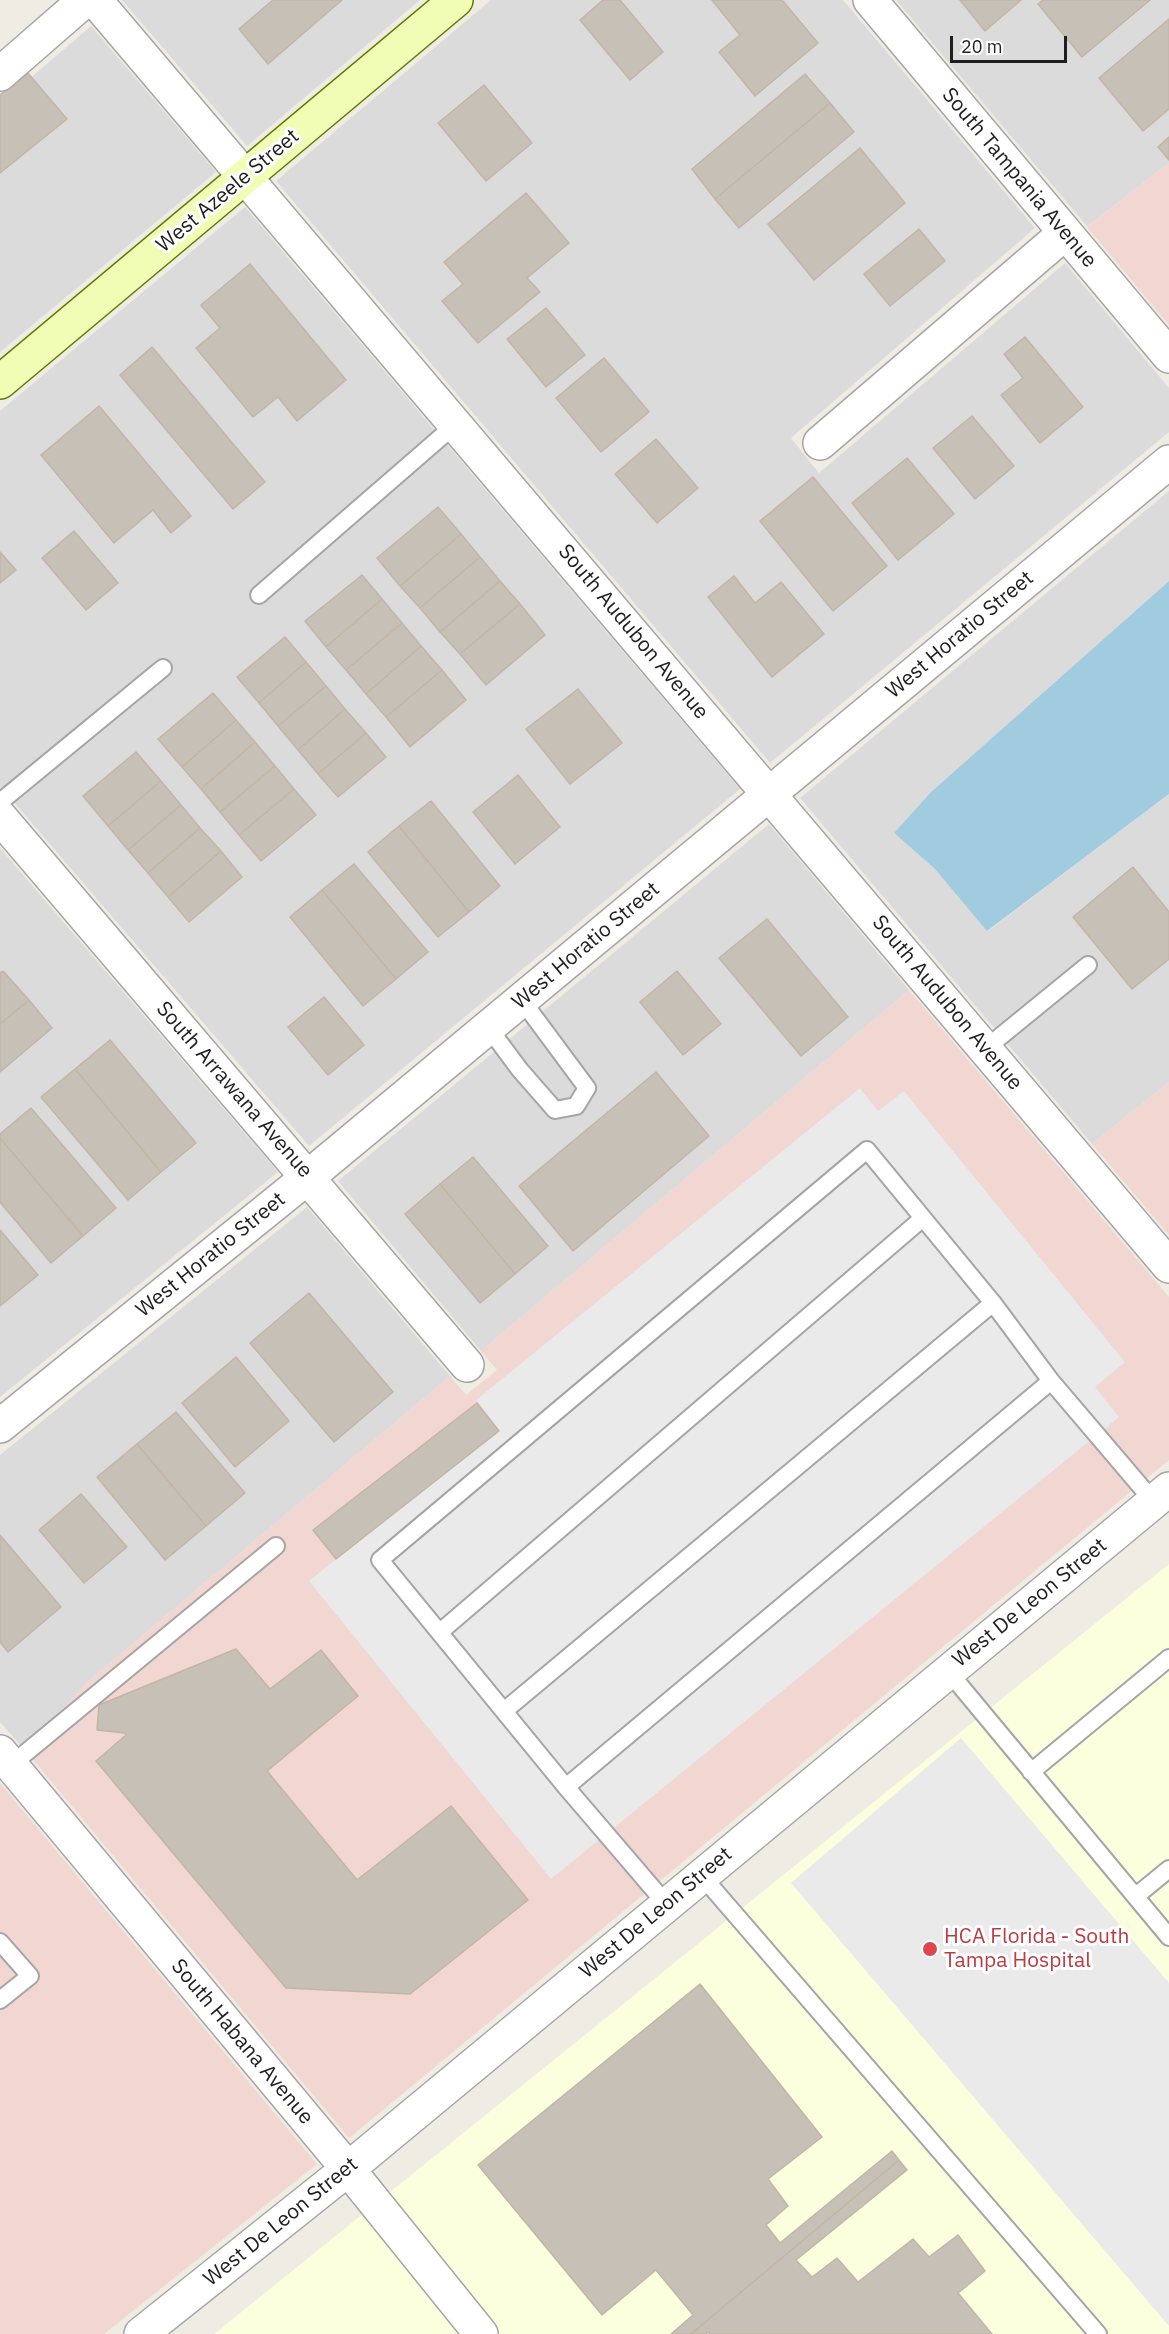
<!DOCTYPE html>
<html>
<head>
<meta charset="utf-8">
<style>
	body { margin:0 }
	#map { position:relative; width:1169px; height:2334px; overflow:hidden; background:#efede3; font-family:"IBM Plex Sans",sans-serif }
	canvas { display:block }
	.scale { position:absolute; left:950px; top:36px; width:117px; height:27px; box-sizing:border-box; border:3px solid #1e1e1e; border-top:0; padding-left:8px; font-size:18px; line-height:21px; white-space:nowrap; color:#1e1e1e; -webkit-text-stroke:4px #fff; paint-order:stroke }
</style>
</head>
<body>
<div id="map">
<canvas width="1169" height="2334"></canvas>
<div class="scale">20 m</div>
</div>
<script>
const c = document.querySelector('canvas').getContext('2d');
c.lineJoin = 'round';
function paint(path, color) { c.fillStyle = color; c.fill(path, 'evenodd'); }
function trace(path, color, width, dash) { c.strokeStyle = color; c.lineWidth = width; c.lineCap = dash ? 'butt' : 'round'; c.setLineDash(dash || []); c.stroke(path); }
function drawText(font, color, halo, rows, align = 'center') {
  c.font = font + ' "IBM Plex Sans",sans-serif'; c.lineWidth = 6; c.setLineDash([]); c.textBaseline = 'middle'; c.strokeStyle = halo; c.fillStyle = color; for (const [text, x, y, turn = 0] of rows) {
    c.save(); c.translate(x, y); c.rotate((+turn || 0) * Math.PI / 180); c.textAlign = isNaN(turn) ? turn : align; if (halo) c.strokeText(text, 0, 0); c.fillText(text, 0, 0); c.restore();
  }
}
const residential = new Path2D(`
	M122,0H420L247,146Z
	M491,0H843L1035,228L791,438L819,473L1065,263L1169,388V432L770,763L276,181Z
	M896,0H1169V163L1088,226L1092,232Z
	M91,26L216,172L0,352V104Z
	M245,207L740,789L309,1146L0,786V411Z
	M1169,491V581L931,792L894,833L935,869L988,931L1169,794V1082L1092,1144L800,798Z
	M769,824L909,990L481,1351L338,1181Z
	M0,848L278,1172L0,1397Z
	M307,1207L450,1376L91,1679L24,1749L0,1722V1455Z`);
const commercial = new Path2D(`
	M1169,163V325L1087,227Z
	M909,990L1169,1297V1460L349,2138L24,1749L91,1679L450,1376L466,1395L497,1370L481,1351Z
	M1169,1082V1235L1092,1144Z
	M0,1783L317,2164L104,2334H0Z`);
const education = new Path2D(`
	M1169,1564V2334H214Z`);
const parking = new Path2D(`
	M860,1088L878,1111L904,1091L1125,1362L1095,1387L1119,1417L551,1879L309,1581L498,1428L476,1400Z
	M961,1738L1169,1983V2326L791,1883Z`);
const water = new Path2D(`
	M1169,581V794L987,931L935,869L894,833L931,792Z`);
const building = new Path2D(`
	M273,0H342L268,64L239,29Z
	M603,0H620L663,52L630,80L580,20Z
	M712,0H782L818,43L755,96L719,52L740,35Z
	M960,0H1021L985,31Z
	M1043,0H1150L1082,57L1038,4Z
	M1169,19V109L1143,131L1099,78Z
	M27,72L67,119L0,173V95Z
	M805,74L830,103L715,199L692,169Z
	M484,85L532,143L486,181L438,123Z
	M830,103L854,132L739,228L715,199Z
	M1169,137V160L1158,147Z
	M860,148L905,203L814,280L768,224Z
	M526,193L569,243L527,278L540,292L478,343L442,301L463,284L444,262Z
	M919,229L945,261L890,306L864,274Z
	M250,264L346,380L297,421L278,397L253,417L196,348L220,328L201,305Z
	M546,308L585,355L546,387L507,339Z
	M1025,337L1083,407L1040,443L1001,395L1023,378L1004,354Z
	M152,347L265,482L233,509L120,375Z
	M604,358L649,412L601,452L556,398Z
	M99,406L191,516L171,533L153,510L114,543L41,455Z
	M972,416L1014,466L975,499L933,448Z
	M656,439L698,488L657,523L615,474Z
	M907,458L954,514L898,560L852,503Z
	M813,477L887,566L833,611L760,521Z
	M438,507L461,534L400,586L377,558Z
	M74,531L118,583L86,610L42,558Z
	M461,534L480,557L420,608L400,586Z
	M0,552L16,570L0,583Z
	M480,557L500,581L440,632L420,608Z
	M362,575L382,599L326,647L305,621Z
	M734,576L755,603L781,582L824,634L772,677L708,597Z
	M500,581L520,604L460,654L440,632Z
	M382,599L402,623L346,670L326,647Z
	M520,604L545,635L486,685L460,654Z
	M402,623L421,646L366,694L346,670Z
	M285,637L306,662L259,703L237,677Z
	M421,646L442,670L386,717L366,694Z
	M306,662L326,686L278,726L259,703Z
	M442,670L466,700L410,747L386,717Z
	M326,686L345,709L298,750L278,726Z
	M578,689L622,743L570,784L526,729Z
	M213,693L236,720L182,767L158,739Z
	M345,709L366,733L318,774L298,750Z
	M236,720L255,742L201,789L182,767Z
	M366,733L386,757L338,797L318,774Z
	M255,742L275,766L220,812L201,789Z
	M136,752L161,781L108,826L83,796Z
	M275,766L294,789L239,835L220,812Z
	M518,775L560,827L515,864L473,812Z
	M161,781L181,805L128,850L108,826Z
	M294,789L316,815L261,861L239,835Z
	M431,801L500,886L469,912L399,826Z
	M181,805L200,828L148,873L128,850Z
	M399,826L469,912L438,937L368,852Z
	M200,828L221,851L168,897L148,873Z
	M221,851L242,877L189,922L168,897Z
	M354,864L428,952L396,979L322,890Z
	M1133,867L1169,912V959L1132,989L1073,917Z
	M322,890L396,979L363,1006L290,917Z
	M767,919L848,1017L801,1056L719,958Z
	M3,971L29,1000L0,1024V973Z
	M677,971L721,1024L683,1055L640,1002Z
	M324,997L364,1045L328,1075L288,1027Z
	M29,1000L52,1028L0,1072V1024Z
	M110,1040L196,1143L161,1172L75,1069Z
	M75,1069L161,1172L128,1200L41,1097Z
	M656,1072L709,1136L573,1251L519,1186Z
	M31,1108L116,1208L83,1236L0,1138V1134Z
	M0,1138L83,1236L51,1263L0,1202Z
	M473,1157L548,1246L515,1274L440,1184Z
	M440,1184L515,1274L480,1303L405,1214Z
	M0,1230L38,1275L0,1306Z
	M309,1293L393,1392L334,1442L250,1343Z
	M236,1357L289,1421L235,1467L182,1403Z
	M477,1403L499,1431L336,1559L313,1530Z
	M176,1412L245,1493L206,1526L137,1444Z
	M137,1444L206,1526L165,1560L97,1477Z
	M81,1494L127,1547L84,1583L39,1530Z
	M0,1535L61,1607L8,1652L0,1642Z
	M236,1649L270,1689L321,1650L358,1696L267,1771L357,1880L451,1806L528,1900L410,1994L286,1988L96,1761L126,1735L125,1733L97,1730L99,1705Z
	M700,1984L822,2137L768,2179L788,2206L766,2225L780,2243L892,2151L899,2160L691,2334H671L693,2315L656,2270L602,2315L478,2165Z
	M899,2160L907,2170L796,2260L812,2277L837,2258L858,2282L913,2239L929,2257L958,2235L985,2271L958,2293L992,2334H710L708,2332L706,2334H691Z`);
const service = new Path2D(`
	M259,595L456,424
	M0,802L163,668
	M488,1027L520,1070L555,1110L576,1106L587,1088L521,999
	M985,1049L1088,965
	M440,1632L923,1218
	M948,1671L1169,1937
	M504,1711L993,1303
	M11,1765L276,1546
	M1031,1772L1169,1658
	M566,1787L1051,1381
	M702,1876L1098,2334
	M1136,1896L1169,1869
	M667,1905L566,1787L380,1560L867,1150L993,1303L1051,1381L1154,1502
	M0,1942L30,1976L0,2000`);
const minor = new Path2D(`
	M95,0L1169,1266
	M870,0L1169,356
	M0,74L85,0
	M820,443L1065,233
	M0,817L467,1365
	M0,1426L308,1177L1169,462
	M0,1752L348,2169L481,2334
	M141,2334L348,2169L1169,1489`);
const secondary = new Path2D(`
	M0,382L456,0`);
const markers = [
	[930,1949,8,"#e0444e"]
];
const streetNames = [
	["South Tampania Avenue",1019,178,50],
	["West Azeele Street",228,191,-40],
	["South Audubon Avenue",633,632,50],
	["West Horatio Street",960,635,-40],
	["West Horatio Street",586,946,-40],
	["South Audubon Avenue",947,1003,50],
	["South Arrawana Avenue",234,1090,49],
	["West Horatio Street",211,1255,-39],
	["West De Leon Street",1030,1603,-39],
	["West De Leon Street",656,1913,-40],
	["South Habana Avenue",242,2042,50],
	["West De Leon Street",281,2222,-39]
];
const healthNames = [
	["HCA Florida - South",944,1937],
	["Tampa Hospital",944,1961]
];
paint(residential, '#dcdbdb');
paint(commercial, '#f1d6d1');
paint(education, '#fbffdd');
paint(parking, '#eaeaea');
paint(water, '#a1cbdf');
paint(building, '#c7c0b6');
trace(building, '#c2b5a5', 1.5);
trace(service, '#a5a5a5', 20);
trace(minor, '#a5a5a5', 36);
trace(secondary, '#607a00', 36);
trace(service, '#fff', 16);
trace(minor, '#fff', 33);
trace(secondary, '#f1fcb4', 33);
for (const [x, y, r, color] of markers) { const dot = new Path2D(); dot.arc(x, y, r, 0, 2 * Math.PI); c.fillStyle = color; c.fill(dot); trace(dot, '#fff', 2); }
drawText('21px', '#1e1e1e', '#fff', streetNames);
drawText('21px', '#be3a42', '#fff', healthNames, 'left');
</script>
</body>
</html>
